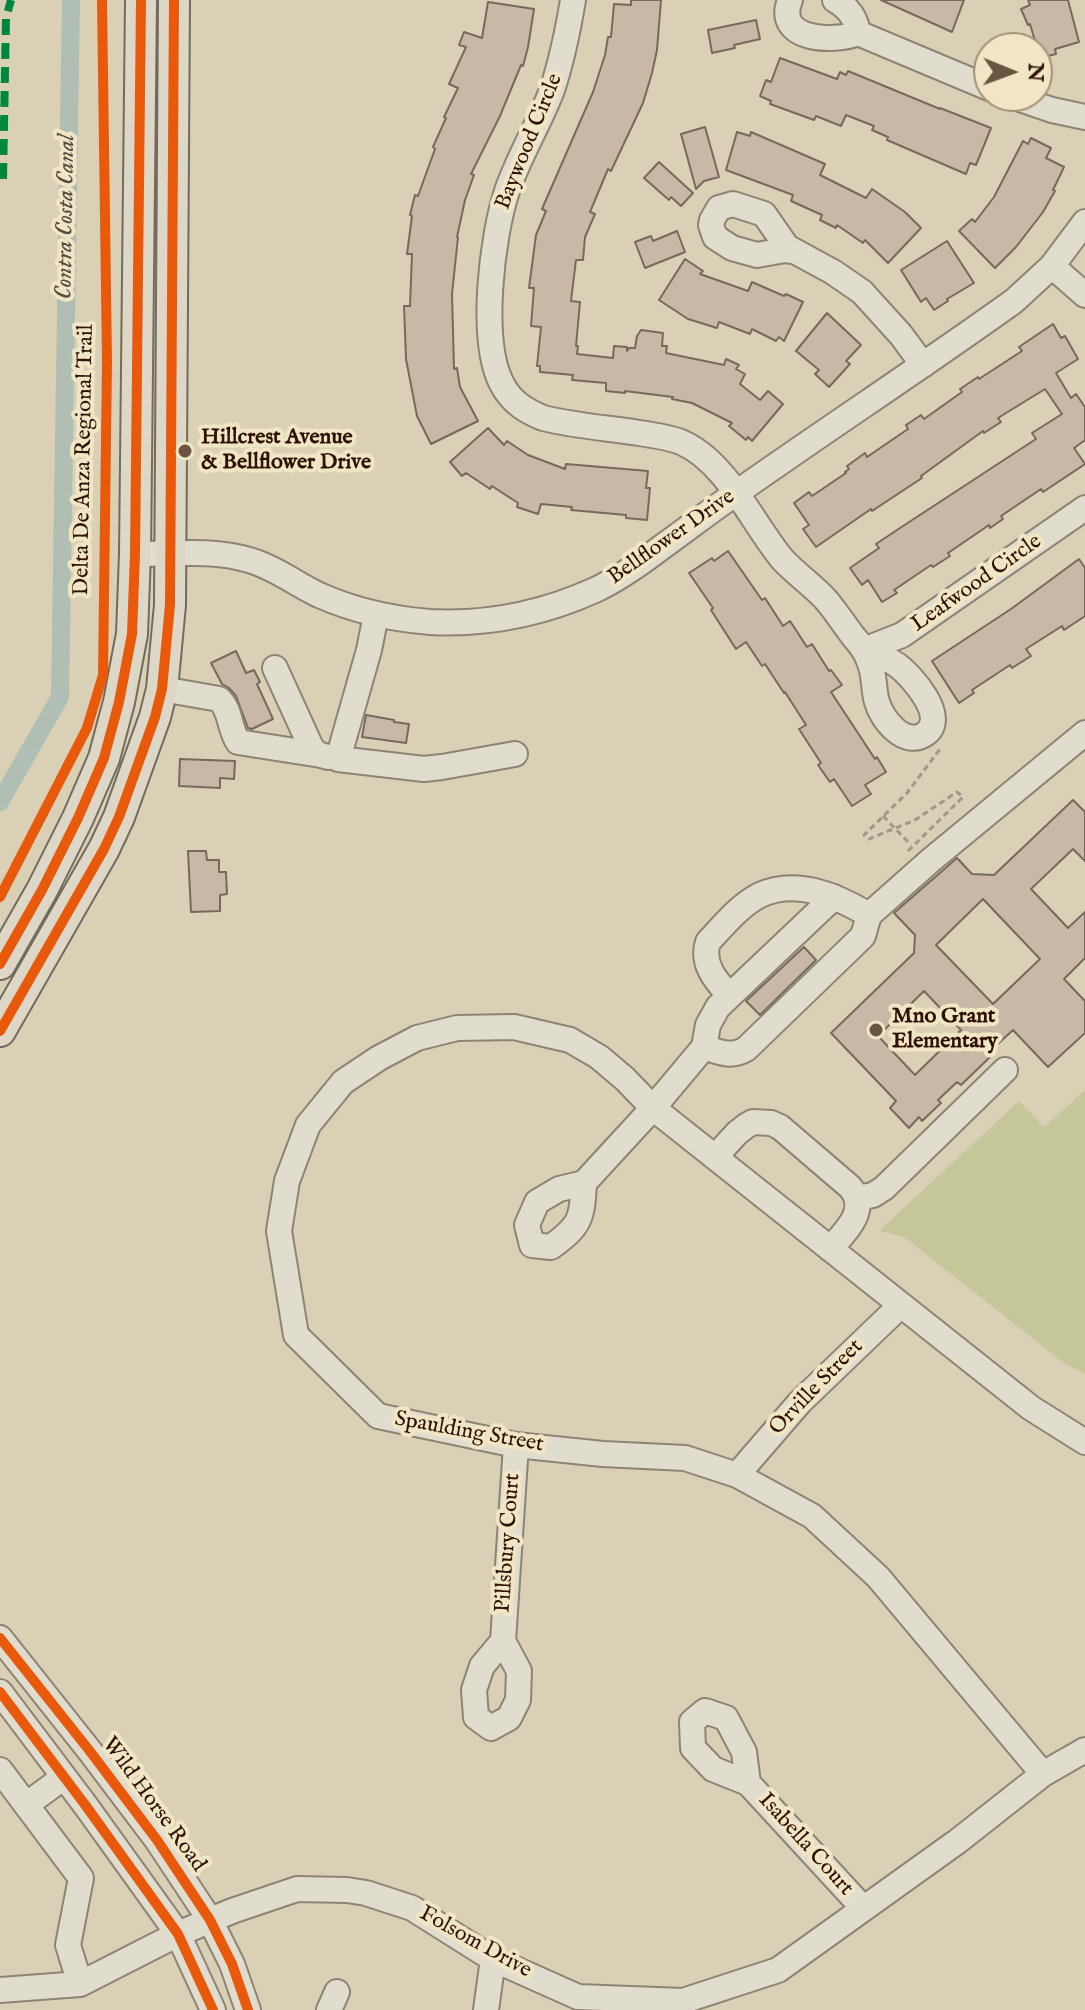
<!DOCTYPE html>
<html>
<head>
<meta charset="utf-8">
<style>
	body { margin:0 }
	#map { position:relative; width:1085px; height:2010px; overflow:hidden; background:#d9d0b5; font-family:"IM FELL English",serif }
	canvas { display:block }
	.north { position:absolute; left:973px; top:32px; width:80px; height:80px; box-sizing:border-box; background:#f0e6c5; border:2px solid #a39178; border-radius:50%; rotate:91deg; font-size:22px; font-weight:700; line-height:32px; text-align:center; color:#301205 }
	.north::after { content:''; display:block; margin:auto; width:28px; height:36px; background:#6b5443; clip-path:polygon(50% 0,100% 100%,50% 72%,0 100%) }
</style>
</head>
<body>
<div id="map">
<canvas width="1085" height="2010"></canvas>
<div class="north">N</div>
</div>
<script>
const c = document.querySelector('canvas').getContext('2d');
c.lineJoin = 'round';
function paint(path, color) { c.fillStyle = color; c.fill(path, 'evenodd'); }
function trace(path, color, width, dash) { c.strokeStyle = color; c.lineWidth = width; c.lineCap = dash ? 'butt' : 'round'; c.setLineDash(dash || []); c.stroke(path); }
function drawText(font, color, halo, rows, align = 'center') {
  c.font = font + ' "IM FELL English",serif'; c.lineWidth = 8; c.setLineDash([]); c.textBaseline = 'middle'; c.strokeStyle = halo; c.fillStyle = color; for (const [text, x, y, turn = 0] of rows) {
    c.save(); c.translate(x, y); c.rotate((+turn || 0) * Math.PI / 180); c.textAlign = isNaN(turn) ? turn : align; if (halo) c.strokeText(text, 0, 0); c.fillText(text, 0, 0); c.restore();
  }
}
const green = new Path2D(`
	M1085,1090V1374L1064,1363L904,1237L879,1231L1019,1101L1044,1127Z`);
const canal = new Path2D(`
	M0,802L60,697L71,0`);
const building = new Path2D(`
	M631,0H661L657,50L652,73L643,103L611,171L608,169L590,212L595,214L585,237L583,260H576L571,301L580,302L576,346H578L577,354L613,358L614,346L627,347V351L629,348H635L637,336L641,330L663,333L662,346H667L666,353L724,365L726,359L739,365L736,369L745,374L740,384L760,400L768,391L783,404L752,441L748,437L746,440L729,426L732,423L692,403L672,399L673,397L625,391V393L606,391V383L572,380L573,375L540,372V366H537L541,327L531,326L534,288H529L536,235L546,211L542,209L593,92L605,55L608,37H611L614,4L631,5Z
	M881,0H964L952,32Z
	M1028,0H1068L1079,42L1055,49L1056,54L1040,58L1030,24L1028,25L1021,9L1030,5Z
	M488,2L534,9L528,47L523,66L521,65L500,116L471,174L474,175L465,200L457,237H458L452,294L454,369L457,368L460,387L478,421L431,444L417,416L406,359L404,306H410L412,254H407L412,216L410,215L415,195L418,196L435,149L433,147L446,118L444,117L458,88L449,84L466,47L459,45L464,32L482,38Z
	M756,20L760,39L734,45L735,48L712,53L708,30Z
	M780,58L837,79L840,72L846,75L848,71L940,109V108L991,128L976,165L970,163L966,174L887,140L888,137L872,130L874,126L846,115L841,126L816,116L814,120L770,104L771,101L760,96L766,80L771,82Z
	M705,127L719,177L704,181L696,189L681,134Z
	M737,132L750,136L751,132L825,164L820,175L866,198L872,189L905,212L921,228L888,263L865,240L863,243L837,225L836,228L820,220L822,215L791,201L793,195L726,170Z
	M1031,138L1051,148L1046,158L1064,167L1053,190L1055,191L1043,212L1016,247L995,268L959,231L972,219L975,222L994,197L1023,141L1028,144Z
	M659,162L693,193L681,206L671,197L669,200L644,178Z
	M677,231L685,252L645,268L635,242L651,236L653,241Z
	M947,241L974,283L947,299L948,301L934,310L926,298L921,302L901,270Z
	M685,259L703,271L700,274L748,291L752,282L784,296L786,294L803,302L784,341L779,337L776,341L752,329L750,334L719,322L717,328L688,319L659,300Z
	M827,313L861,345L846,361L850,364L829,387L815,374L819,370L796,351Z
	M1053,324L1061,338L1065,336L1078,359L1056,373L1071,398L1076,394L1085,407V440L1074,448L1085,464L1043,492L1041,489L1001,516L1003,519L990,528L989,525L948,553L950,556L933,567L931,565L894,590L897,593L882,602L868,580L862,585L850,568L879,548L876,544L900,528L1036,439L1032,433L1062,414L1045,389L998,418L1001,422L984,433L983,431L921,476L922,478L872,511L871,509L816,547L803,529L809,525L794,503L809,492L812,496L846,473L845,472L849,469L847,466L865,453L867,457L908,429L906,425L921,415L924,419L962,392L960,389L978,377L979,379L1022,351L1019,347Z
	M488,428L504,445L507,441L528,455L565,469L566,464L648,471L646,488H650L647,520L626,518V515L571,510L572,507L541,504L538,514L517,507L518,503L492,486L490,489L466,473L462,476L450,462Z
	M728,551L762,600L765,598L783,626L790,621L807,647L812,644L829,671L831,670L842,685L831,692L875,759L877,757L886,772L865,785L871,794L852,806L834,779L830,782L818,765L821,763L799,729L806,725L785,692L784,693L765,664L762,666L746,642L736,649L711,610L713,608L689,573L712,558L714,561Z
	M1079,559L1085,568V616L1064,630L1062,626L1026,649L1031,656L1012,668L1010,665L972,690L974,693L959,703L932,661L1011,609Z
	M236,651L246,673L254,670L260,682L257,684L273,719L252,729L248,728L236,696L229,688L222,684L211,663Z
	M366,715L394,720V722L409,724L406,743L362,737Z
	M180,759L235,761L234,779L220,778V788L179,786Z
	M1073,800L1085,812V861L1073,849L1031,889L1068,928L1085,912V958L1064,979L1085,1001V1033L1048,1067L1013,1030L987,1054L990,1057L961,1085L957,1082L938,1100L941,1103L922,1121L919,1117L909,1128L890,1108L896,1101L831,1033L914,953L915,935L894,913L957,858L972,874L994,875ZM983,899L1040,959L993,1004L936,945ZM924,991L961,1030L915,1075L878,1036Z
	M188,851H206L207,860H219V872H226L227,894L220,895V911L191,912Z
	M804,947L816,960L760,1015L746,1001Z`);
const path = new Path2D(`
	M883,816L911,845
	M908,851L963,797L957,792L915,820L869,839L864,835L907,793L940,749`);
const minor = new Path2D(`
	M573,0C568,30 562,60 552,90C539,124 519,156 507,191C492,236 479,341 502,384C511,402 526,411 543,418C575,426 608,428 639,433C653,435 668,437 681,442C727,462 752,523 783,560C797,575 814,586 827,601C836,612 844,624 853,636C859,643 866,651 869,661C875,674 873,689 877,702C882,720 905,748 925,734C949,718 912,676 897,665C887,658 875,654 864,650
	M790,0C774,41 834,43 858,33L989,88
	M835,0C849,8 856,18 858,33
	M1011,96L1052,110L1085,117
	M793,251L785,250L757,255L732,248L715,237L711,225L712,220L719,208L733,204L764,214L787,247L833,272L862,292L901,335L923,365
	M1052,266L1085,295
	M135,554C172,554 213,549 249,560C274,567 296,584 319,595C355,611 392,619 430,622C487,625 544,613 595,590C619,579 641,563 662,547C686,530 710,511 735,494C827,429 922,367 1014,301L1052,266L1085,222
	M376,615L369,650L338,759L424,769L442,767L515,754
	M864,650L902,635L1085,508
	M275,668L311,747L317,754L328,757
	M162,689L219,699C231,710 229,728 238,742L321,755
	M869,915L931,860L1085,733
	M704,1047C719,1052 731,1058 746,1049L863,936L869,915C837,896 797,878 760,895C740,905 723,926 708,942C701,963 715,980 729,995
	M715,1157L737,1133L746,1126L753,1122L771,1123L780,1127L850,1187C870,1210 845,1232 830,1249
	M584,1183L653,1108L704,1047L708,1025L718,1007L834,897
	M584,1183C582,1219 581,1225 551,1247L532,1245L527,1225L537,1202L559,1189Z
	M857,1198L873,1195L884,1188L1005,1070
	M737,1475L800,1402L901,1305
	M0,1638L89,1750L157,1840L210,1920L232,1964L248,2010
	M503,1641L519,1671L518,1700L509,1718L491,1728L476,1717L474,1690L482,1666Z
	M503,1641L516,1445
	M0,1692L86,1806L178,1934L213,2010
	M0,1770L81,1878L68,1945L80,1984
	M1043,1774L878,1577L812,1516L737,1475L685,1458L603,1454L516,1445L378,1416L296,1335L279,1231L287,1181L308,1125L343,1082L379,1058L417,1038L457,1028L514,1027L570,1040L599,1057L625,1079L653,1108L1031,1408L1085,1442
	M748,1783L744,1752L726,1718L705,1711L692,1722L693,1748L713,1769L748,1783L863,1908
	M26,1805L64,1777
	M0,1990L80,1984L178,1934L232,1911L297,1889L347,1890L366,1893L412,1908L493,1959L578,1997L683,2001L778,1970L958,1841L1043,1774L1085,1750
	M329,2010L337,1992
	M486,2010L493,1959`);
const major = new Path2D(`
	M0,964L42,890L78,818L104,758L119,702L132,634L135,554L141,0
	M0,1031L104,849L119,817L155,717L162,689L170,605L174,0`);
const quiet = new Path2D(`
	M3,179L6,18L11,0`);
const cycleway = new Path2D(`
	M0,897L87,728L103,675L107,362L102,0
	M0,964L42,890L78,818L104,758L119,702L132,634L135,554L141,0
	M0,1031L104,849L119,817L155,717L162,689L170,605L174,0
	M0,1638L89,1750L157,1840L210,1920L232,1964L248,2010
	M0,1692L86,1806L178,1934L213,2010`);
const markers = [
	[185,451,8,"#6b5443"],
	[876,1030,8,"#6b5443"]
];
const streetNames = [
	["Baywood Circle",530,142,-68],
	["Delta De Anza Regional Trail",85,460,-89],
	["Bellflower Drive",672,538,-35],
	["Leafwood Circle",977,584,-35],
	["Orville Street",817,1388,-46],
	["Spaulding Street",469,1433,10],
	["Pillsbury Court",509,1543,-86],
	["Wild Horse Road",153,1805,54],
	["Isabella Court",805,1845,48],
	["Folsom Drive",475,1943,29]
];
const poiNames = [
	["Hillcrest Avenue",201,438],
	["& Bellflower Drive",201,463],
	["Mno Grant",892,1017],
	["Elementary",892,1042]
];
const waterNames = [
	["Contra Costa Canal",67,217,-89]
];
paint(green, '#c6c69b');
trace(canal, '#b0beb4', 18);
paint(building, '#cab8a6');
trace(building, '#746b5c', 2);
trace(minor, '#8d8473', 28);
trace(major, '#746b5c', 34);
trace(path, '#9f998d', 3, [6, 4]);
trace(minor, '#e1ddce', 24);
trace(major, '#dcd7c7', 30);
trace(quiet, '#00873e', 8, [16, 8]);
trace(cycleway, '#e8590c', 10);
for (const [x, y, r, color] of markers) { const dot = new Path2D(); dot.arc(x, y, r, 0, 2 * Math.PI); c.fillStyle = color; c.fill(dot); trace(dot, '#f0e6c5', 3); }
drawText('22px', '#301205', '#f0e6c5', streetNames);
drawText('bold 22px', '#301205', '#f0e6c5', poiNames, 'left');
drawText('italic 24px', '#564b42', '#f0e6c5', waterNames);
</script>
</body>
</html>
